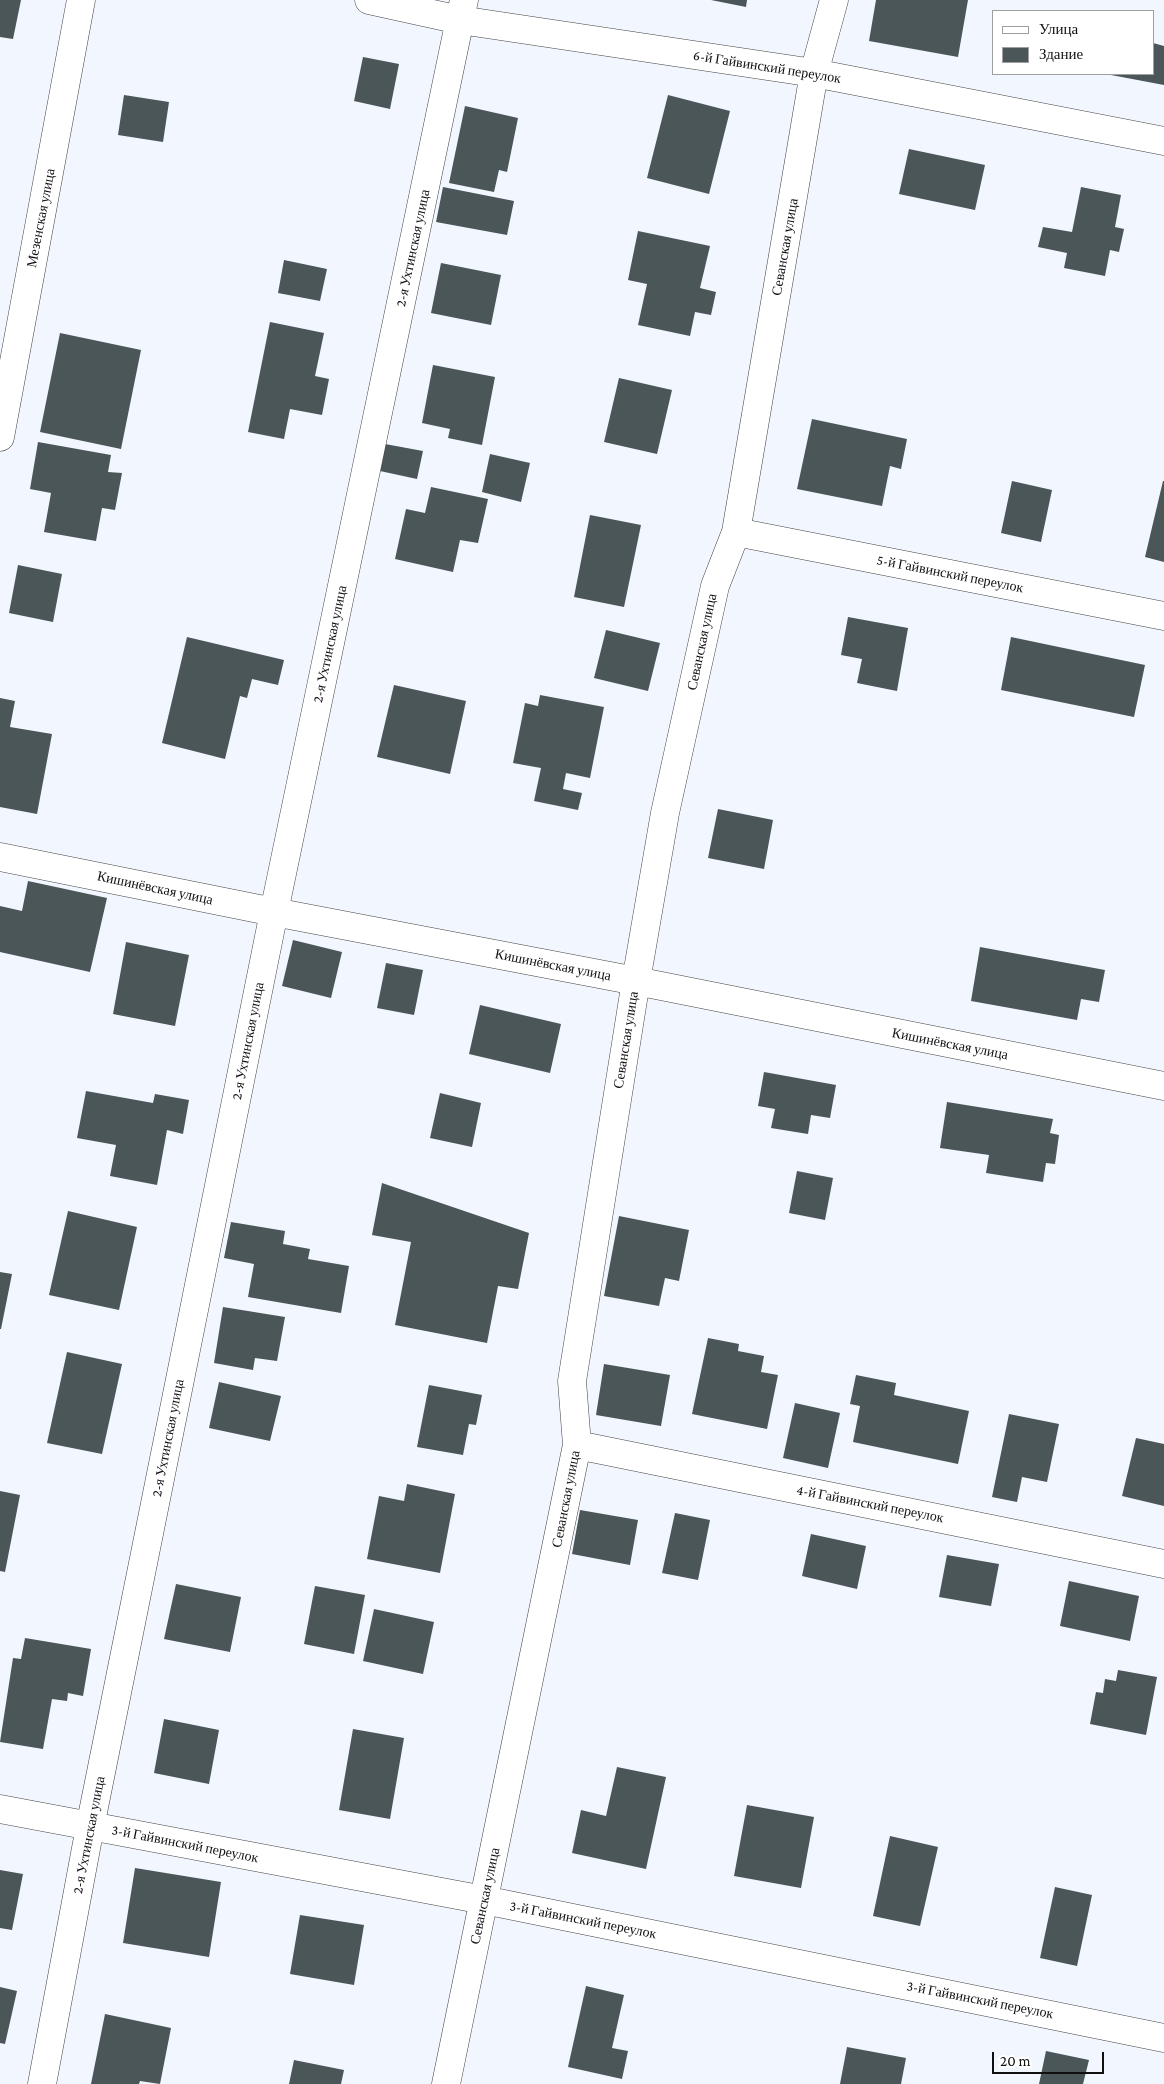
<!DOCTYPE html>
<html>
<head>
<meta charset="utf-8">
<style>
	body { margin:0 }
	#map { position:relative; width:1164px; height:2084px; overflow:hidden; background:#f2f7ff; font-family:"Crimson Pro",serif }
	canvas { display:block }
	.legend { position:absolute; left:992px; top:10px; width:162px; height:65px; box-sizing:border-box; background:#fff; border:1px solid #9f9f9f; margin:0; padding:6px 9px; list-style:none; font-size:15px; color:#101010 }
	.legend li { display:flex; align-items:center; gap:10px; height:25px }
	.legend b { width:25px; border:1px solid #9f9f9f }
	.scale { position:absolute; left:992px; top:2052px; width:112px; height:22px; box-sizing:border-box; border:2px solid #101010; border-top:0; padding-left:6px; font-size:15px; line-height:18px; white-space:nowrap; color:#101010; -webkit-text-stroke:4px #fff; paint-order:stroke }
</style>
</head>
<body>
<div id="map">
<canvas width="1164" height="2084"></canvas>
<ul class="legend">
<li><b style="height:6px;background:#fff"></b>Улица</li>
<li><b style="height:14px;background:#4b5659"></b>Здание</li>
</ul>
<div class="scale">20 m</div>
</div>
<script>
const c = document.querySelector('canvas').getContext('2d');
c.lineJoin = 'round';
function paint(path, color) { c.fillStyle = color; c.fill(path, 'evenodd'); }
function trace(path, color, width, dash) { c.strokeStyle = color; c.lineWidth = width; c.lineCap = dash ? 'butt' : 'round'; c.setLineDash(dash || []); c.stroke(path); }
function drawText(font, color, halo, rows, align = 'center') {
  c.font = font + ' "Crimson Pro",serif'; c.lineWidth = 5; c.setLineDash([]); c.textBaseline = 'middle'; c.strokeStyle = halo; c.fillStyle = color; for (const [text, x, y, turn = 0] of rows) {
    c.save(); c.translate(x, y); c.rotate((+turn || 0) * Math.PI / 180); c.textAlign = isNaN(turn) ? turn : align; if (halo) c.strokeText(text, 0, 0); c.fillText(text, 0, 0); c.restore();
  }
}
const building = new Path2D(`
	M0,0H21L13,39L0,37Z
	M711,0H747L746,7Z
	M876,0H968L958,57L869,41Z
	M1153,43L1164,46V85L1111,75L1153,74Z
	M363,57L399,64L390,109L354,101Z
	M124,95L169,102L163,142L118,135Z
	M668,95L730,111L709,194L647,178Z
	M465,106L518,118L507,172L499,170L494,192L449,183Z
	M909,149L985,165L975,210L899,194Z
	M443,187L514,201L507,235L436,222Z
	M1081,187L1121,195L1115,227L1124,229L1119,252L1110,250L1105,276L1064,268L1067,253L1038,247L1043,227L1072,232Z
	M638,231L710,246L700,288L716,292L711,315L695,312L690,336L638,325L647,284L628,280Z
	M284,260L327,269L320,301L278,293Z
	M441,263L501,275L491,325L431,313Z
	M270,322L324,333L315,376L329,379L322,415L290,409L284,439L248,432Z
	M60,333L141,350L121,449L40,432Z
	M433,365L495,377L482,445L448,438L450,429L422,423Z
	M619,378L672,390L657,454L604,442Z
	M812,419L907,439L901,469L890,466L882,506L797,489Z
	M38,442L111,455L108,472L122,473L115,510L102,508L96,541L44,532L51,493L30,489Z
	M385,444L423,451L417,479L380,471Z
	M490,454L530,463L521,502L482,492Z
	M1012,481L1052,490L1041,542L1001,533Z
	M1163,481H1164V562L1145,557Z
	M431,487L488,499L478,543L460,540L453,572L395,559L406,509L425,513Z
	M590,515L641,525L624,607L574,597Z
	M18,565L62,574L53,622L9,613Z
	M848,617L908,628L897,691L857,683L862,659L841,655Z
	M606,630L660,643L648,691L594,678Z
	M187,637L284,660L278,685L252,679L247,698L240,696L225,759L162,743Z
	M1011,637L1145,665L1134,717L1001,690Z
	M394,685L466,701L450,774L377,757Z
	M540,695L604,707L590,778L566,773L563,789L582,793L578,810L534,801L541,768L513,763L525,703L538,706Z
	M0,698L15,701L10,727L52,734L37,814L0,807Z
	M718,809L773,820L764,869L708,858Z
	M28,881L107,898L90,972L0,952V906L22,911Z
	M293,940L342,952L331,998L282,986Z
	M126,942L189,955L175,1026L113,1014Z
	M980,947L1105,970L1099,1002L1081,999L1077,1020L971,1001Z
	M386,963L423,970L414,1015L377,1008Z
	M480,1005L561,1024L550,1073L469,1054Z
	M764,1072L836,1085L830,1118L811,1115L808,1134L771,1128L775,1109L758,1106Z
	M86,1091L153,1103L155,1094L189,1100L183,1134L167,1130L157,1185L110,1176L116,1145L77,1138Z
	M440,1093L481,1103L472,1147L430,1138Z
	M947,1102L1053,1119L1050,1133L1059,1135L1055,1164L1046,1163L1043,1182L986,1173L989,1155L940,1148Z
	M797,1171L833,1178L825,1220L789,1213Z
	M382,1183L529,1233L518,1289L498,1286L487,1343L395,1325L411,1242L372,1235Z
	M68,1211L137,1227L119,1310L49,1295Z
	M619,1216L689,1230L679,1281L665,1278L659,1306L604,1296Z
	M231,1222L285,1231L283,1244L310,1249L308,1259L349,1266L341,1313L248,1297L254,1264L224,1258Z
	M0,1272L12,1274L1,1329H0Z
	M223,1307L285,1317L277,1361L255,1358L253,1370L214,1363Z
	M708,1338L739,1344L738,1351L764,1356L761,1372L778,1375L767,1429L692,1414Z
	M67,1352L122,1364L102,1454L47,1443Z
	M604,1364L670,1375L661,1426L596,1415Z
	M856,1375L896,1383L894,1395L969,1411L958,1464L853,1442L860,1406L850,1404Z
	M219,1382L281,1396L270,1441L209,1428Z
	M429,1385L482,1395L476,1425L469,1424L463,1455L417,1447Z
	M795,1403L840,1413L828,1468L783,1458Z
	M1009,1414L1059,1424L1047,1482L1022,1477L1017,1502L992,1497Z
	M1136,1438L1164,1444V1506L1122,1496Z
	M407,1484L455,1494L440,1573L367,1559L379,1496L404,1501Z
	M0,1491L20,1495L5,1572L0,1571Z
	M580,1510L638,1520L630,1565L572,1554Z
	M675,1513L710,1520L698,1580L662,1573Z
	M811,1534L866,1546L857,1589L802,1576Z
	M947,1555L999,1564L991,1606L939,1597Z
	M1069,1581L1139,1596L1130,1641L1060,1626Z
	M176,1584L241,1597L230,1652L164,1639Z
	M315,1586L365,1595L354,1654L304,1644Z
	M374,1609L434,1622L423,1674L363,1661Z
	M25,1638L91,1649L83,1696L68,1693L67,1701L52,1699L43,1749L0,1742L13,1658L21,1659Z
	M1118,1670L1157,1677L1146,1735L1090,1724L1096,1692L1103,1693L1105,1679L1116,1681Z
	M164,1719L219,1730L209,1784L154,1773Z
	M353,1729L404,1738L390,1819L339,1810Z
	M617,1767L666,1777L646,1869L572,1853L581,1810L606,1816Z
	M747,1805L814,1817L801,1888L734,1876Z
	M890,1836L938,1847L920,1926L873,1916Z
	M135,1868L221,1882L209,1957L123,1943Z
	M0,1870L23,1874L12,1930L0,1928Z
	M1055,1887L1092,1895L1077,1966L1040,1958Z
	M300,1915L364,1925L354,1985L290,1974Z
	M586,1986L624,1995L612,2048L628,2051L622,2079L568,2067Z
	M0,1987L17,1991L5,2044L0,2043Z
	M105,2014L171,2028L160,2084L140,2081L139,2084H91Z
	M847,2047L906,2058L901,2084H840Z
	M1046,2051L1089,2060L1083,2084H1039Z
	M294,2060L344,2070L341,2084H289Z`);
const street = new Path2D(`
	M369,0L460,20L814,73L1164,141
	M0,437L81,0
	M736,532L1164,616
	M0,857L274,912L636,981L1164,1086
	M577,1445L1164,1564
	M0,1809L484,1900L1164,2038
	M42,2084L90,1827L274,912L464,0
	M446,2084L577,1445L572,1381L636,981L665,813L715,586L736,532L814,73L834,0`);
const streetNames = [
	["6-й Гайвинский переулок",767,67,9],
	["Мезенская улица",41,218,-79],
	["Севанская улица",785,247,-80],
	["2-я Ухтинская улица",413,248,-78],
	["5-й Гайвинский переулок",950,574,11],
	["Севанская улица",702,642,-78],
	["2-я Ухтинская улица",330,644,-78],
	["Кишинёвская улица",155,888,12],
	["Кишинёвская улица",553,965,11],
	["Севанская улица",626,1040,-81],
	["2-я Ухтинская улица",248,1041,-79],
	["Кишинёвская улица",950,1044,11],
	["2-я Ухтинская улица",168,1438,-79],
	["Севанская улица",566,1499,-79],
	["4-й Гайвинский переулок",870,1504,11],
	["2-я Ухтинская улица",89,1835,-79],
	["3-й Гайвинский переулок",185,1844,11],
	["Севанская улица",485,1896,-78],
	["3-й Гайвинский переулок",583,1920,11],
	["3-й Гайвинский переулок",980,2000,11]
];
paint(building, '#4b5659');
trace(street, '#434343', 29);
trace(street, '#fff', 28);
drawText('14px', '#101010', '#fff', streetNames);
</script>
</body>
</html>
